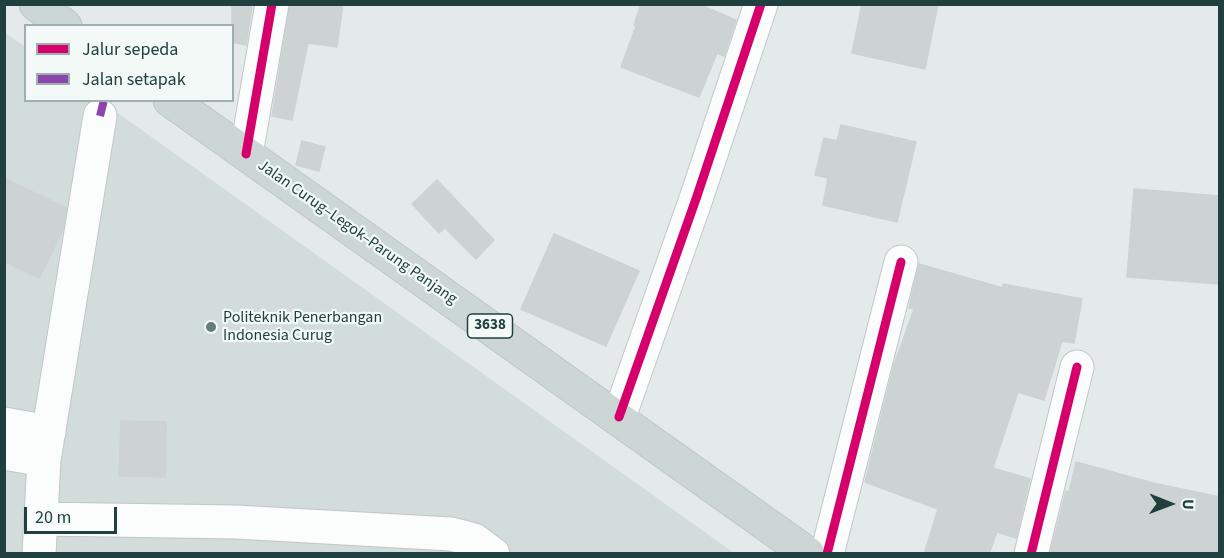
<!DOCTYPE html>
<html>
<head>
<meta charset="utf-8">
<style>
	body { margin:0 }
	#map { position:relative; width:1224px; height:558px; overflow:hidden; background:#e4eae9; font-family:"Source Sans 3",sans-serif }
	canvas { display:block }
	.frame { position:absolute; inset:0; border:6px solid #1f403f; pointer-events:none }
	.legend { position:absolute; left:24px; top:24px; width:210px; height:78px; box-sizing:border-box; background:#f2f9f7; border:2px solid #9eafad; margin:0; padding:8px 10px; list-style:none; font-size:18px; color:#1f403f }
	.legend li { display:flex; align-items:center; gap:12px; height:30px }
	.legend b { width:30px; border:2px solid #9eafad }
	.north { position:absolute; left:1140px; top:474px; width:60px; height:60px; -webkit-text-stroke:4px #f2f9f7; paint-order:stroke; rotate:91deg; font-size:16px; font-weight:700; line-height:24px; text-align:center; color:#1f403f }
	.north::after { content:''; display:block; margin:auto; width:21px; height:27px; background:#1f403f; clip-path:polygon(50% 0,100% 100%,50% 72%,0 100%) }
	.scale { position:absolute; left:24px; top:507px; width:93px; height:27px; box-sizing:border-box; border:3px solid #1f403f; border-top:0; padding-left:8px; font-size:18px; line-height:21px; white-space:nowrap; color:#1f403f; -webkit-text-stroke:4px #f2f9f7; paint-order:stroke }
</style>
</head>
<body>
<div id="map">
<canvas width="1224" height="558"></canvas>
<div class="frame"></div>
<ul class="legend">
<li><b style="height:8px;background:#d6006c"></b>Jalur sepeda</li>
<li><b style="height:8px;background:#8e44ad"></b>Jalan setapak</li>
</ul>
<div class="north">U</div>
<div class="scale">20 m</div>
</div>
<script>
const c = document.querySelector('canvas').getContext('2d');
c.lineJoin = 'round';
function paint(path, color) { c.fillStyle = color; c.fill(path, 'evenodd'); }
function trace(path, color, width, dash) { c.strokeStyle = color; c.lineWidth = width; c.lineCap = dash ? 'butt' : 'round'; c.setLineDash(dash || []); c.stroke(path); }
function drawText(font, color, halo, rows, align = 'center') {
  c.font = font + ' "Source Sans 3",sans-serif'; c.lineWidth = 4.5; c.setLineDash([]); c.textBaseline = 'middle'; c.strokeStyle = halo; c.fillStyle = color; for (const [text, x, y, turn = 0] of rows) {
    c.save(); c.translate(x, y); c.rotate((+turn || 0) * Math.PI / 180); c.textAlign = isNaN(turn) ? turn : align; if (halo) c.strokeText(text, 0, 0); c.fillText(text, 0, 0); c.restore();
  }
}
const built = new Path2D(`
	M4,32L25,47L26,100L101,101L734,553H5Z`);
const building = new Path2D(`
	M232,4L252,7L246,45L232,42Z
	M290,4H343L337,47L308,43L292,120L272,116Z
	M641,4H698L736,20L724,56L717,53L699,97L621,67L636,26L634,25Z
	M862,4H938L925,69L852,53Z
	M841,125L916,142L897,222L823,205L828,178L815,175L824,138L837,141Z
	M302,141L325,147L319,171L296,165Z
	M4,178L66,208L63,229L39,278L4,261Z
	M437,180L494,240L476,259L445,228L439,233L412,204Z
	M1134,189L1220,196V284L1127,277Z
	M554,234L639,271L606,346L521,309Z
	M919,264L1003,288V284L1082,299L1074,343L1062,341L1044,400L1018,392L993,468L1030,479L1016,538L997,532L989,554H924L938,509L865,482L894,365L914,309L909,308Z
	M121,421L166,422L165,477L119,476Z
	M1076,462L1153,483L1220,497V554H1050L1066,491L1069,492Z`);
const minor = new Path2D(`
	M246,154L272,4
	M619,417L697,196L761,4
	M4,424L49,432
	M4,453L44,460
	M41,519L236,522L451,534L474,540L493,554
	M39,554L44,460L100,116
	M827,554L901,262
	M1031,554L1077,367`);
const major = new Path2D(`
	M36,4L65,26
	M170,100L808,554`);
const quiet = new Path2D(`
	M100,116L104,100`);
const cycleway = new Path2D(`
	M246,154L272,4
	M619,417L697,196L761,4
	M827,554L901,262
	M1031,554L1077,367`);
const markers = [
	[211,327,6,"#647c7a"]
];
const shields = [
	[490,326,45]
];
const shieldNames = [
	["3638",490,326]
];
const streetNames = [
	["Jalan Curug–Legok–Parung Panjang",357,233,35]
];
const poiNames = [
	["Politeknik Penerbangan",223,318],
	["Indonesia Curug",223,336]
];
paint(built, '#d1dcdb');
paint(building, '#ccd3d2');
trace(building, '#ccd3d2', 1.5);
trace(minor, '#c1c7c6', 35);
trace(major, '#bcc7c6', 35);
trace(minor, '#fbfcfc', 33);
trace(major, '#ccd6d5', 33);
trace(quiet, '#8e44ad', 8, [15, 8]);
trace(cycleway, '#d6006c', 9);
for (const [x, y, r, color] of markers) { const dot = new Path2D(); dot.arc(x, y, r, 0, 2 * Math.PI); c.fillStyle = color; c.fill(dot); trace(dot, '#f2f9f7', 2); }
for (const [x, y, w] of shields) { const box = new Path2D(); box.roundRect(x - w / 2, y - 12, w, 24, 4.5); c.fillStyle = '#f2f9f7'; c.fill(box); trace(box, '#1f403f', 1.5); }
drawText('bold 15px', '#1f403f', null, shieldNames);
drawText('16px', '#1f403f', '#f2f9f7', streetNames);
drawText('16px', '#1f403f', '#f2f9f7', poiNames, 'left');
</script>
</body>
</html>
